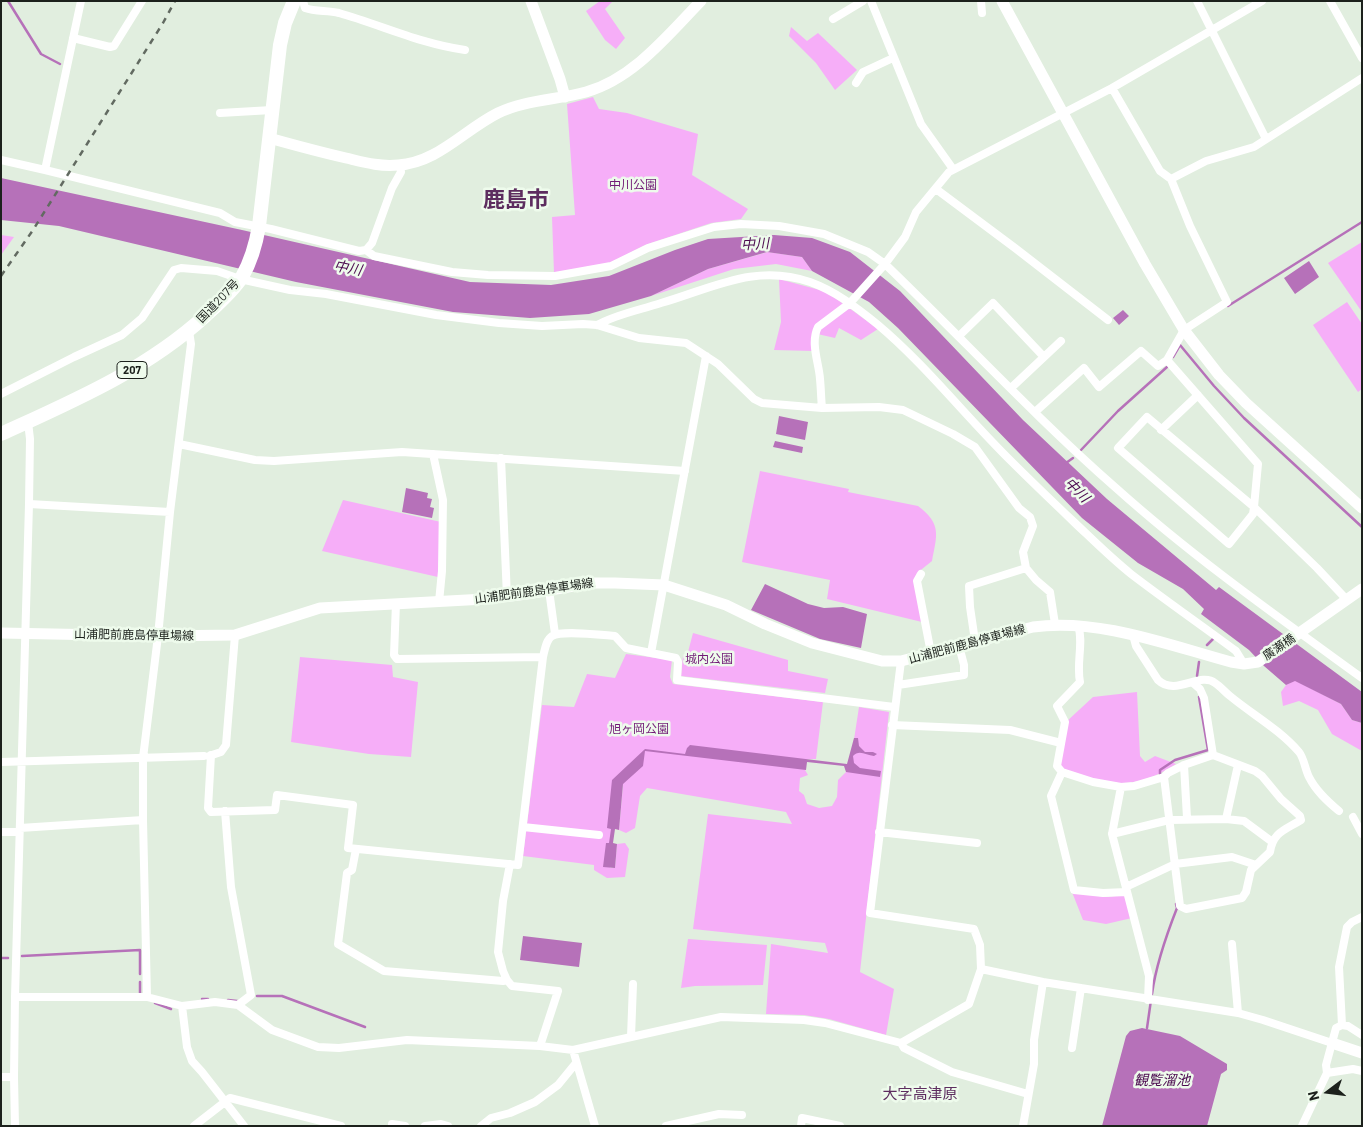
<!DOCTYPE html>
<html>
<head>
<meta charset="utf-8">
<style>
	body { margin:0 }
	#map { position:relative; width:1363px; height:1127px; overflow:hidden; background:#e1eedf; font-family:Barlow,sans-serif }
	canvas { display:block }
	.frame { position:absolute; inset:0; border:2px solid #1c211c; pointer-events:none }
	.north { position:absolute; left:1303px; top:1067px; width:50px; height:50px; -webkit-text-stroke:4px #eefbec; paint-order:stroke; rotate:255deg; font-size:14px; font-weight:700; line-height:20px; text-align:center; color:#1c211c }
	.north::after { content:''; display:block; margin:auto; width:18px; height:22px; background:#1c211c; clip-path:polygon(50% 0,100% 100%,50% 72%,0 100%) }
</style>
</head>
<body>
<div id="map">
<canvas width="1363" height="1127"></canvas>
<div class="frame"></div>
<div class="north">N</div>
</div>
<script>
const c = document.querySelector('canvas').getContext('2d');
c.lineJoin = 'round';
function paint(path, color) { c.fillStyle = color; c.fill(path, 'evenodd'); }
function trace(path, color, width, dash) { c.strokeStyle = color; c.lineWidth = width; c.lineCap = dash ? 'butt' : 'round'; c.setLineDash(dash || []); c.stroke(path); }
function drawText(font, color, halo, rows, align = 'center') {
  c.font = font + ' Barlow,"Noto Sans JP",sans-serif'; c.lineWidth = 5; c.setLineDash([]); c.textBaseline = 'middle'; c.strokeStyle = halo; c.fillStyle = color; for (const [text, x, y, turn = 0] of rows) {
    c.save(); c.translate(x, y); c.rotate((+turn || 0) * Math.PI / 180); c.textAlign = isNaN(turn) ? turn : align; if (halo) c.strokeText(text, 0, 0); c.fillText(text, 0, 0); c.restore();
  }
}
const green = new Path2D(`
	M600,1H613L605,9L625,38L616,49L605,40L586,11Z
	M791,27L807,41L818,33L857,70L835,90L816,63L789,36Z
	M593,97L599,109L627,113L698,134L692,175L748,209L741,219L711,223L645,245L610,263L554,273L552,217L575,215L567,104Z
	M1,235L14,237L1,255Z
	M1362,242V312L1328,263Z
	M768,252L802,257L812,271L776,264L734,269L651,296L708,269Z
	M779,279L827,292L878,329L861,340L839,328L835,338L813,333V351L774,350L781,322Z
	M1347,302L1362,324V389L1358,392L1313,325Z
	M760,471L849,489L848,492L918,506C942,524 937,535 932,561L917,573L914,581L922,622L827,599L830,580L742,562Z
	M343,500L441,522L438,577L322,551Z
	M693,633L788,660V671L828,679L825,693L681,676L683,656L688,652Z
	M626,654L672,660L670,677L673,684L823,702L816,759H806L805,770L808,775L800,778L799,791L804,795L807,804L819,808L832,806L837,797L838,780L846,772H849L859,707L889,712L860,972L894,989L886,1035L829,1019L804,1015L766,1014L771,944L828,953L825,943L693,929L708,814L792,824L786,812L647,788L640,796L635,828L626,833L619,830L623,785L617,783L610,868H615L617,844L625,843L629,849L625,877L607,878L594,870V865L523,856L542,705L574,707L587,674L615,678Z
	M300,657L392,665L393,677L418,682L411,757L369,754L291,742Z
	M1295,680L1341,704L1352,720L1362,723V751L1332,734L1318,710L1299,701L1283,706L1281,692L1286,685Z
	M1137,692L1140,756L1145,762L1155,756L1176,764C1143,785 1121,788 1084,776C1075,774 1065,772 1060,765L1066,722L1093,697Z
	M1072,892L1106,897L1125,895L1132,918L1106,924L1083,920Z
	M688,939L767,945L763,985L695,986L681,988Z`);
const water = new Path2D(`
	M1,178L242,230L470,282L551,285L609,276L675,250L708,239L774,235L812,238L850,252L900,291L1023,420L1107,499L1216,590L1219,587L1362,692V723L1352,720L1341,704L1295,681L1286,685L1264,666L1249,650L1201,614L1204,609L1183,589L1138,563L1082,518L898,328L869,302L812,271L802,257L767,252L708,269L651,296L589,314L530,318L453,312L296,282L59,226L1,220Z
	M1309,261L1319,277L1295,294L1284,278Z
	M1123,310L1129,316L1119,325L1113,318Z
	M779,416L808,422L805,440L776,434Z
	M775,441L803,447L802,453L773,447Z
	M406,488L428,493L427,498L432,499L430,507L434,508L432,518L402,512Z
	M765,584L808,604L824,608L843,607L867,614L861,648L820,639L751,610Z
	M854,738H858L859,746L865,752H873L877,754L874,756C866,755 859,749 853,756L854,763L860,768L881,771L880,777L846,772L844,766L807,762L806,770L645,751L643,766L623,784L619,830L615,829L613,843L617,844L615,868L603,867L606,843H609L611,829L607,828L612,780L645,749L685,754L687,748L690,745L847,764Z
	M523,936L582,943L579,967L520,960Z
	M1142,1028L1180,1036L1227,1064V1070L1221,1074L1207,1126H1102L1126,1036L1130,1031Z`);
const stream = new Path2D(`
	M8,1L41,54L60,64
	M1228,306L1362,222
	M1173,357L1180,345L1214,386L1244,418L1362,527
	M1081,450L1118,411L1167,367
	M1066,463L1073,458
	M1207,645L1214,638
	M1197,676L1199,662
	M1160,774V770L1175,760L1208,750L1199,697
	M22,956L140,950V974
	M1,958H8
	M140,993V982
	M1152,994C1156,964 1166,936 1177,908L1176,904
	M257,996H282L365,1027
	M202,999H208
	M228,1000L237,1001
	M155,1003L171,1009
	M1147,1028L1151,1000`);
const street = new Path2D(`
	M303,1L305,8C316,12 327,10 339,13C381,25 421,44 465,50
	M871,1L921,124L953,169
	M981,1L982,13
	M1197,1L1266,139
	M1330,1L1362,58
	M833,19L863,1
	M73,38L110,47L114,46L142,1
	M856,83L863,72L893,58
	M220,113L272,110
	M1,160L45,170L81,1
	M45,170L220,213L235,222L271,229L359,251L366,250L372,243L392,188L401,172L400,165
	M1171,179L1206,161L1254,147L1362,78
	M936,189L1015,248L1108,320
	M366,250L374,256L452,272L488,275L555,276L611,266L648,248L714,227L741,224L779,226L824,234L868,252L885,264C962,338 1035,417 1116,488C1193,557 1278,617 1362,678
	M597,325C617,314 640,310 661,303C713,288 755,263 810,282C835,291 856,307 877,324C926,365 966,417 1012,462C1033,483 1054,503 1075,523C1093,540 1111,558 1131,574C1165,600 1201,625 1236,651L1244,664
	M959,336L993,303L1044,357
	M1167,360L1258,464L1254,507L1253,514L1229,544L1118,448L1147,417L1254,507L1317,568L1347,600
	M1011,388L1061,341
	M1,394L74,357L122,335L142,318L174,270L181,268L217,271L240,279L290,290L326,294L436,315L499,323L542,326L583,324L597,325L639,338L686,343L718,364L754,399L762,403L822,408L879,407L903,410L953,434L975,447L1019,508L1030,517L1033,526L1023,552L1026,568L1036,580L1050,592L1055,624
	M822,408C821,398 821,389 820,379C819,363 810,343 818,327L850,303L885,264L905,237L916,212L949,172L1112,88L1262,1
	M1035,412L1084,368L1099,387L1141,351L1158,366L1167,360L1184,330L1227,302L1190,226L1171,179L1160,171L1112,88
	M1161,430L1198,395
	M179,444L255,460L274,461L402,452L685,471
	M433,454L443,500L442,571L439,602
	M501,458L507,597
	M29,504L170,512
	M921,574L917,581L931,653
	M549,590L555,634
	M396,603L394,655L397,659L543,657
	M1078,625C1084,642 1076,663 1080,682L1057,706L1065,722L1057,766L1062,772L1093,782L1121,787L1134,786L1164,777L1168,773L1184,765L1213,755L1255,771L1262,776L1281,799L1300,816L1301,820C1285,830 1273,832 1270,852L1251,870L1246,892L1242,898L1186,909L1180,906L1164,777
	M1133,635L1136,646L1158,680C1176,697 1200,671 1215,683C1221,687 1225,692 1230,696C1253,715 1279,729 1299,752C1304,758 1305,769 1309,777C1316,791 1327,801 1339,811
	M975,641L970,607L969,586L1026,568
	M651,653L706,356
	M901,661L870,913L974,929L980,945L981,969L969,1004L901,1043
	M1193,683L1200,689L1204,698L1213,755
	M898,685L964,675V665L959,646
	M892,725L1010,730L1061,743
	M211,755L208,808L211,812L275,810L277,795L353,805L348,848L518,865L543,657C545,649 546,640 552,636C562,630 602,635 615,636L626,648L676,658L678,662L677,680L894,707
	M209,756L221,752L226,745L235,635
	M1,762L204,756
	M1184,765L1187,818
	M1062,772L1051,796L1074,890L1103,893L1127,892
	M1121,787L1112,834L1149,976L1148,1000
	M225,811L231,887L251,995L238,1005
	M1353,817L1362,834
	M1226,819L1238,765
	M523,827L599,835
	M20,828L143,820
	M1,832H19
	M879,832L977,843
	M1112,834L1169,820L1226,819L1244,821L1271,841
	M356,849L352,870L347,873L338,944L384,971L503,981L507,980
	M510,864L503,901L498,952L503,971L507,980L512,986L558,991L540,1046
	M1126,887L1175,864L1232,857L1256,865
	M1232,944L1238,1013
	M981,969L1043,982L1238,1013L1263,1020L1332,1043
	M15,997H147L182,1006L215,1002L238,1005L272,1030L318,1047L339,1048L407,1040L540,1046L573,1050L721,1017L804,1020L825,1023L901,1043L904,1048L952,1072L1028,1094
	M147,997L143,820V758L158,636L170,512L191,344L189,331
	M182,1006L187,1047L192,1061L202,1072L244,1126
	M1342,1025L1339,967L1347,927L1352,922L1362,917
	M631,1037L633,984
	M1072,1048L1081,988
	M573,1050L595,1126
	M1327,1073L1353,1069L1362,1071
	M1,1077H14
	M15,1126L14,1077L15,997L29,504L30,439L28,422
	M194,1126L230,1098L341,1126
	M392,1126V1124L405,1126
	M425,1126L441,1124L448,1126
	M481,1126L491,1118L510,1113L535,1102L558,1085L576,1063
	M666,1126L719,1114L742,1115
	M801,1126L802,1118L840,1126
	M1023,1126L1034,1064V1040L1043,982
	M1302,1126L1327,1073L1326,1065L1336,1028L1342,1025L1348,1026L1362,1035`);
const secondary = new Path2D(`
	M531,1L560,79L565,97
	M1002,1L1145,264L1184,330L1219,375L1246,403L1362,508
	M269,138C294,145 320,152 346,158C363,162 380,167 398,165C437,163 464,130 498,113C524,100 557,100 586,92C633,79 668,35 701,1
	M1,633L158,636L235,635L320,608L485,599L527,594L591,583H615L664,585L726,605L765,624L812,643L882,661H901L1033,627C1099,618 1168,645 1231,662L1244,664L1258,662L1362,589
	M1332,1043L1362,1053`);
const highway = new Path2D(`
	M1,434C73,401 146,370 205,316C218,304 232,292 242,277C251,261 256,244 259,226L280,45L285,23L294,1`);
const rail = new Path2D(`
	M1,276L33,230L163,23L175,1`);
const shields = [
	[132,370,30]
];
const shieldNames = [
	["207",132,370]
];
const parkNames = [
	["中川公園",633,185],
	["城内公園",709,659],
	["旭ヶ岡公園",639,729]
];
const streetNames = [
	["国道207号",218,301,-46],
	["山浦肥前鹿島停車場線",534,591,-8],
	["山浦肥前鹿島停車場線",134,635,1],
	["山浦肥前鹿島停車場線",967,644,-15],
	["廣瀬橋",1279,647,-34]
];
const waterNames = [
	["中川",755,244,-3],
	["中川",348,268,11],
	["中川",1077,490,45],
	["観覧溜池",1162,1080]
];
const quarterNames = [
	["大字高津原",920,1094]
];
const townNames = [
	["鹿島市",516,200]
];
paint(green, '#f6aef8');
paint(water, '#b671b9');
trace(stream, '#b671b9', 2.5);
trace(street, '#fff', 8);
trace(secondary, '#fff', 11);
trace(highway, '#fff', 14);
trace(rail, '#626a61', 2.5, [6, 6]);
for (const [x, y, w] of shields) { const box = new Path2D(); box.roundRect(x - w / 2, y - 8.5, w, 17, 4); c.fillStyle = '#eefbec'; c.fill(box); trace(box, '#1c211c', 1); }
drawText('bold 11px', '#1c211c', null, shieldNames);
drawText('12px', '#711b76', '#eefbec', parkNames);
drawText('12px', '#1c211c', '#eefbec', streetNames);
drawText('italic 14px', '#4b094f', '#eefbec', waterNames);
drawText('15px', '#5d2d5f', '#eefbec', quarterNames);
drawText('bold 22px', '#5d2d5f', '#eefbec', townNames);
</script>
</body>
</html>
